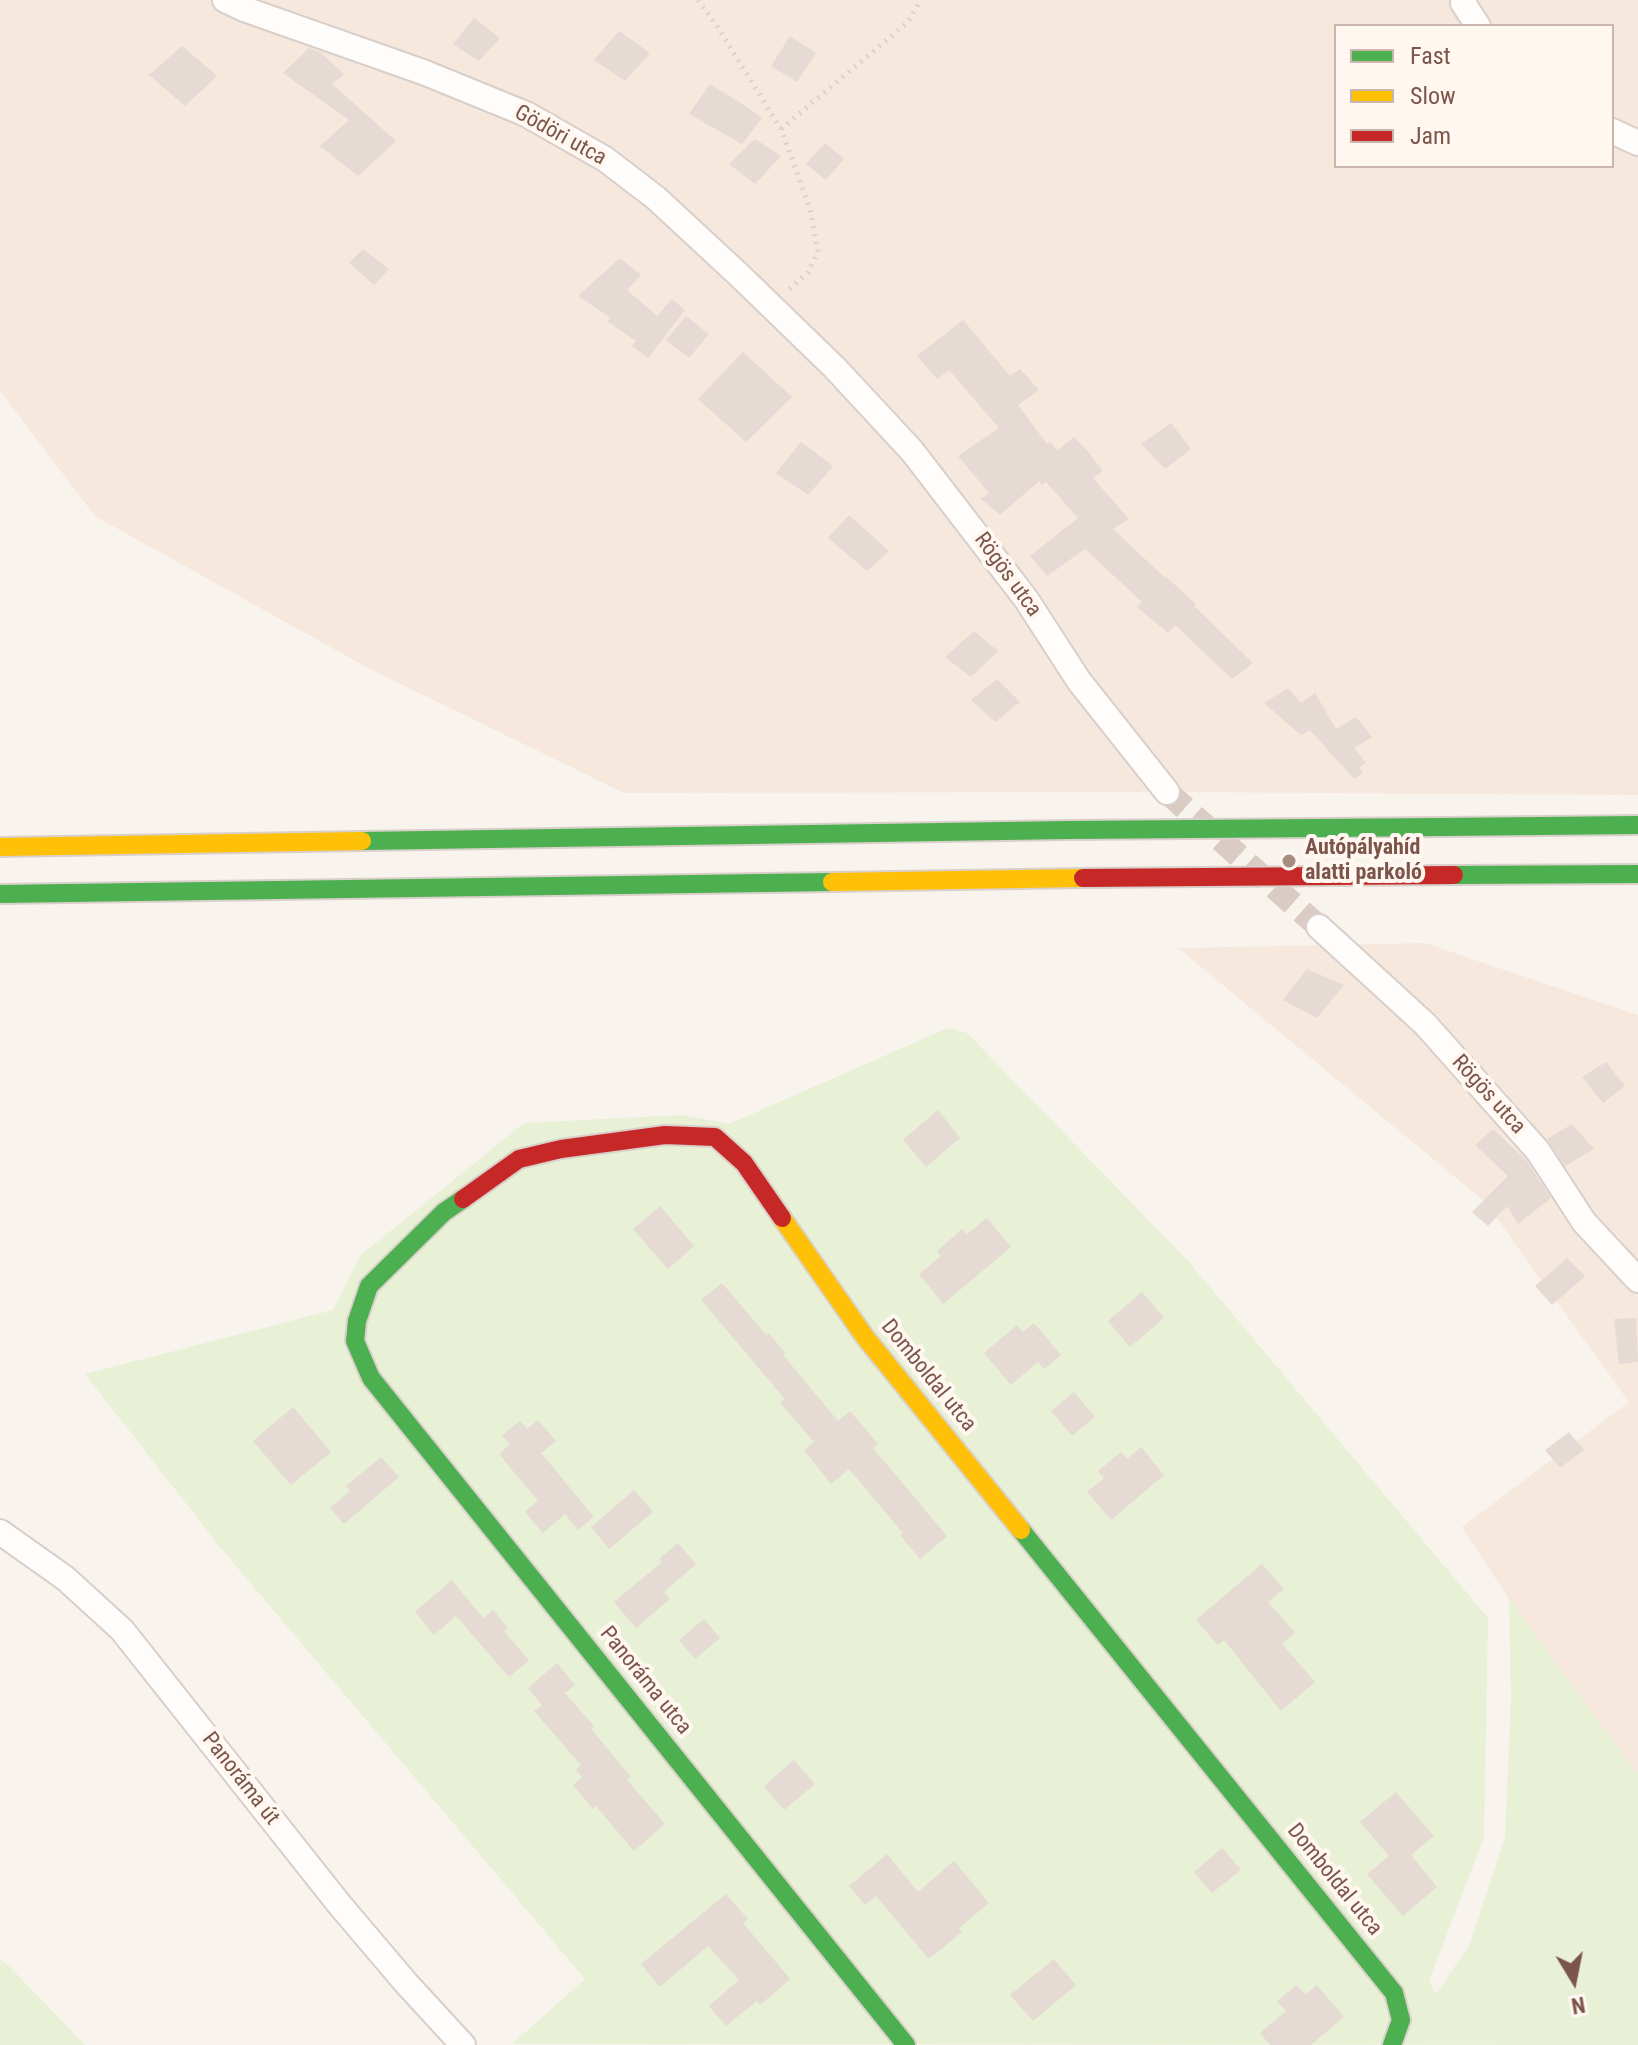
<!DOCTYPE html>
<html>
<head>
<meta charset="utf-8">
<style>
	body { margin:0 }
	#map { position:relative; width:1638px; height:2045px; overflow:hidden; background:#f9f3ed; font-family:"Roboto Condensed",sans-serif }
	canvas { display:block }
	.legend { position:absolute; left:1334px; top:24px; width:280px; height:144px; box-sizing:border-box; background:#fff7f0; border:2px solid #cab6ad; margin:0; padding:10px 14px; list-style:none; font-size:24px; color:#7b5549 }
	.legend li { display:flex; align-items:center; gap:16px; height:40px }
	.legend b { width:40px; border:2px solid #cab6ad }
	.north { position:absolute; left:1534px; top:1941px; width:80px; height:80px; -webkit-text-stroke:6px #fff7f0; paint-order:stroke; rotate:170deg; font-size:22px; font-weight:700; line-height:32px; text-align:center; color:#7b5549 }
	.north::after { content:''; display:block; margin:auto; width:28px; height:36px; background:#7b5549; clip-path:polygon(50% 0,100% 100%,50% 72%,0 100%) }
</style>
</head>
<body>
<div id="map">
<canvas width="1638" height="2045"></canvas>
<ul class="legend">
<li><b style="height:10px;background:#4caf50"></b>Fast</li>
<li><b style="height:10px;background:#ffc107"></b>Slow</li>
<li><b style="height:10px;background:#c62828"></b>Jam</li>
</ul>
<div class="north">N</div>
</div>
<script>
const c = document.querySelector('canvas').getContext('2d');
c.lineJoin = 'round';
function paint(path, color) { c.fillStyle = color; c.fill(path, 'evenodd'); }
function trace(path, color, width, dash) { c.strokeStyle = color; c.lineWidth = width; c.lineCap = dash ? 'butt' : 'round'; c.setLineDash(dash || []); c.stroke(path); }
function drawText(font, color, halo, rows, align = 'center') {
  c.font = font + ' "Roboto Condensed",sans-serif'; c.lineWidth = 8; c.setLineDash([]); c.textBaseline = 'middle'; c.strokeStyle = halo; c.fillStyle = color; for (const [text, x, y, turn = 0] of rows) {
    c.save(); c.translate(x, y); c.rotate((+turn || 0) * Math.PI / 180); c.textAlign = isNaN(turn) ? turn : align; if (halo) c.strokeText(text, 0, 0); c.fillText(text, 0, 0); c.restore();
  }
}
const residential = new Path2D(`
	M0,0H1638V795L1167,792L624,793L368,668L95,516L0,391ZM1336,26H1612V166H1336Z
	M1425,943L1638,1015V1775L1509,1599L1462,1527L1629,1402L1485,1202L1178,948Z`);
const green = new Path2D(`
	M948,1028L967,1033L1188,1261L1488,1618L1484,1837L1429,1981L1436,1994L1469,1946L1505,1837L1511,1699L1509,1599L1638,1775V2045L512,2044L585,1979L220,1547L85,1374L333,1310L361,1255L524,1123L683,1115L729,1124Z
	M0,1959L7,1964L85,2045H0Z`);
const building = new Path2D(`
	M474,18L500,38L479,61L453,44Z
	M619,31L650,53L625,81L594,60Z
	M790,36L816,53L797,82L771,66Z
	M182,46L217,76L185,106L149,75Z
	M309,48L320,52L344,74L332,84L396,141L358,176L320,146L349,120L283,73Z
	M710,84L744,105L762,118L742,144L689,114Z
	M755,139L781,156L755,184L729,164Z
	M825,143L844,159L826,180L806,164Z
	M363,249L389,269L374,285L349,263Z
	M620,258L641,275L627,290L657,316L672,299L685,310L648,358L632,346L636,341L607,321L611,318L578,296Z
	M686,316L709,334L689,358L666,340Z
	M963,320L1010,376L1020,369L1039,390L1018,405L1047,444L1050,442L1057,451L1074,437L1089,453L1103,471L1093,478L1129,519L1113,529L1164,577L1165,576L1196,604L1194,606L1253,663L1232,679L1175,625L1168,633L1137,607L1142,602L1085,549L1047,576L1030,556L1078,518L1046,482L1042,485L1039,481L1000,515L981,499L989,493L958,456L999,428L949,370L937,379L917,356Z
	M743,352L792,397L746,442L698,399Z
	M1171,423L1191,449L1165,469L1141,444Z
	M801,442L833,466L808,495L776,473Z
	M849,515L889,551L867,571L828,538Z
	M974,631L998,651L971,677L945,657Z
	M997,679L1020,702L995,722L971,700Z
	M1288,688L1301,703L1315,693L1336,729L1356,717L1372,737L1354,748L1366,763L1359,767L1363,773L1354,779L1310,730L1301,735L1264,703Z
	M1307,969L1344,985L1317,1018L1283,1000Z
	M1606,1062L1625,1086L1603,1103L1582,1077Z
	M938,1110L960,1138L926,1167L903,1140Z
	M1572,1124L1594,1149L1565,1166L1547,1139Z
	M1493,1129L1526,1160L1551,1198L1518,1224L1507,1206L1488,1226L1472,1212L1508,1176L1475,1145Z
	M660,1206L694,1246L668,1269L633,1229Z
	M987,1218L1011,1247L943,1304L919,1274L941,1256L937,1251L962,1229L967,1234Z
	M1567,1258L1585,1276L1552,1305L1535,1286Z
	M722,1283L766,1335L769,1333L785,1353L783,1355L838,1421L850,1411L878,1444L873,1448L947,1536L920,1559L900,1535L903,1533L849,1469L831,1484L804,1450L814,1442L780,1403L785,1399L701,1300Z
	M1142,1292L1164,1318L1130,1347L1108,1321Z
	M1636,1318L1638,1362L1619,1364L1614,1319Z
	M1034,1323L1061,1355L1044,1369L1038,1362L1011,1385L984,1353L1017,1325L1023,1332Z
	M1074,1392L1095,1417L1072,1436L1051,1411Z
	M293,1407L331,1452L291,1485L253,1441Z
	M538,1420L556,1441L541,1453L594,1517L578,1530L565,1514L543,1533L525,1512L538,1501L499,1454L510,1444L502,1435L520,1421L527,1429Z
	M1569,1432L1584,1450L1560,1468L1545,1450Z
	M1141,1447L1164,1475L1111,1520L1087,1492L1104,1478L1098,1471L1121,1452L1127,1459Z
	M381,1457L399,1477L344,1524L330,1508L350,1491L346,1486Z
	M634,1490L653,1512L609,1549L591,1527Z
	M678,1543L696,1564L664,1592L670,1599L636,1628L614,1602L662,1562L659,1559Z
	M1262,1564L1284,1589L1268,1602L1295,1633L1282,1644L1315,1682L1281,1711L1224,1640L1218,1645L1196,1620Z
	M452,1580L483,1618L493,1610L508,1628L504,1631L529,1660L509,1677L456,1616L434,1635L415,1612Z
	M704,1619L720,1638L695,1659L679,1640Z
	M557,1663L575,1685L565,1693L594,1726L591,1729L631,1777L627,1780L665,1824L634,1851L596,1806L593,1809L573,1785L582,1777L576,1770L581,1765L534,1711L542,1705L528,1688Z
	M794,1760L815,1784L784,1810L764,1786Z
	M1396,1792L1434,1836L1411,1855L1437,1887L1403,1916L1367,1874L1389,1856L1360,1822Z
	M1222,1848L1241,1870L1212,1893L1194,1872Z
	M887,1854L918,1892L954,1861L989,1903L959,1928L962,1932L929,1959L876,1896L865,1905L849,1886Z
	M726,1894L748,1919L743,1923L790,1979L760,2005L757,2001L726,2026L709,2006L739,1980L708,1946L660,1987L641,1964Z
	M1054,1959L1076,1985L1033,2021L1010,1995Z
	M1297,1985L1305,1995L1317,1985L1344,2017L1311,2045H1270L1260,2033L1286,2011L1277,2001Z`);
const streetTunnel = new Path2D(`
	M1167,792L1319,927`);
const path = new Path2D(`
	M698,0L715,23L781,129L810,209L818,252L808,272L789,290
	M781,129L907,23L921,0`);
const street = new Path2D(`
	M225,0L244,9L423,72L526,114L605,159L656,198L739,275L835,368L912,451L1026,599L1079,681L1167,792
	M1464,0L1463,3L1478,26
	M1612,131L1638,143
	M1319,927L1425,1024L1538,1151L1584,1222L1638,1280
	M0,1532L65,1578L122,1630L339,1904L406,1983L463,2045`);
const fast = new Path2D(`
	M1441,827L1638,825
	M362,841L1069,830
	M1454,875L1638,874
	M0,894L832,882
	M463,1199L444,1212L369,1286L357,1321L355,1341L371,1378L906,2045
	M1021,1530L1394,1993L1401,2020L1392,2045`);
const slow = new Path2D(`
	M0,847L362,841
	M832,882L1083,878
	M782,1218L865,1337L1021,1530`);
const jam = new Path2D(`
	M463,1199L519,1159L561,1149L665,1135L715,1137L744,1163L782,1218`);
const fastBridge = new Path2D(`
	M1069,830L1441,827`);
const jamBridge = new Path2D(`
	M1083,878L1454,875`);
const markers = [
	[1289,861,8,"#a78c82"]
];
const streetNames = [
	["Gödöri utca",560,136,29],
	["Rögös utca",1007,575,54],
	["Rögös utca",1488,1095,48],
	["Domboldal utca",928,1376,51],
	["Panoráma utca",645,1681,51],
	["Panoráma út",240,1779,52],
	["Domboldal utca",1334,1880,51]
];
const poiNames = [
	["Autópályahíd",1305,848],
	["alatti parkoló",1305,873]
];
paint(residential, '#f6e8dd');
paint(green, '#e8f0d6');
paint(building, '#e6dad4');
trace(streetTunnel, '#daccc4', 24, [24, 12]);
trace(street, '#d8ceca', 28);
trace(fast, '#dad0ca', 22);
trace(slow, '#dad0ca', 22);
trace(jam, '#dad0ca', 22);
trace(path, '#dcd1ce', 5, [2, 6]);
trace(street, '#fefdfc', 24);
trace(fast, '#4caf50', 18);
trace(slow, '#ffc107', 18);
trace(jam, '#c62828', 18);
trace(fastBridge, '#dacfca', 22, []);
trace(jamBridge, '#dacfca', 22, []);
trace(fastBridge, '#4caf50', 18);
trace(jamBridge, '#c62828', 18);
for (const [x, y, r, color] of markers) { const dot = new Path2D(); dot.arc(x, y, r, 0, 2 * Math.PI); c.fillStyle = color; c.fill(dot); trace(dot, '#fff7f0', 3); }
drawText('22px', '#7b5549', '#fff7f0', streetNames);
drawText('bold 22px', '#7b5549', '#fff7f0', poiNames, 'left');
</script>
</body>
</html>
